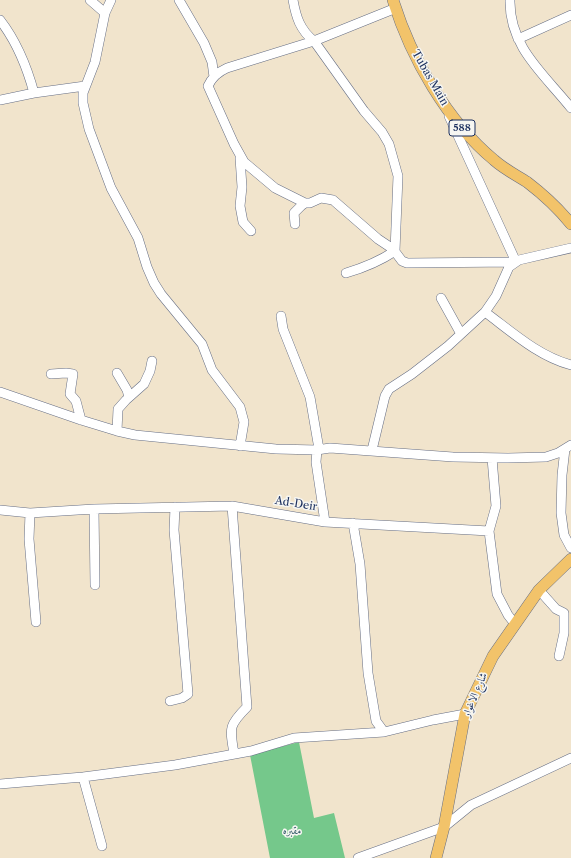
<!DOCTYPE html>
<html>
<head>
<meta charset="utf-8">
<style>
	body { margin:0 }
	canvas { display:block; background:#f1e4cc }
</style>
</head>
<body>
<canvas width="571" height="858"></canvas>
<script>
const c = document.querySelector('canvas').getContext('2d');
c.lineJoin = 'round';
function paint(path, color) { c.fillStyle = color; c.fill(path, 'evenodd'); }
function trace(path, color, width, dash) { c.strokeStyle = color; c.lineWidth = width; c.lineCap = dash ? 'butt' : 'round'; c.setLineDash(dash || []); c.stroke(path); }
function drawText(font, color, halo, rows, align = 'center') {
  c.font = font + ' "Libre Caslon Text",Amiri,serif'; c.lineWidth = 3; c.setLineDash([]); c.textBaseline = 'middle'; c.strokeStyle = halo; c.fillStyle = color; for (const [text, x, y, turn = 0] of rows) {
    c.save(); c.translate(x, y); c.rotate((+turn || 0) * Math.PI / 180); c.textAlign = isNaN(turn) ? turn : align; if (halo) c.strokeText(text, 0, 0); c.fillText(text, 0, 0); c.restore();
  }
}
const green = new Path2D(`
	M299,742L314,818L334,813L345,858H270L250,755Z`);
const minor = new Path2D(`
	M90,0L105,13
	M111,0L105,13L95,62L83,93V103L89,129L111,188L138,238L147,267L154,283L161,294L202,344L212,370L240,407L244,422L240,446
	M179,0L204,43L212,62L214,77
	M293,0C296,17 300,30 314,41L364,111L382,132L389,144L398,176L395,251C380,261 363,268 346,273
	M510,0C509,47 544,74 571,108
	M396,8L314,41L227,68C218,72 212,77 208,86L234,144L244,162L275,188L305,203H310L321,198L333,200L378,239L393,249L402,261L407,263L516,262
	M0,20C17,42 27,67 34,93
	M518,39L571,15
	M0,100L34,93L85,86
	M449,116L516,262
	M240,158L242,187L240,206L243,222L251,231
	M295,224L294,213L301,206L305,203
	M441,298L461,334
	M485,312C512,332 538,356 571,365
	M281,316L283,329L310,397L319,449
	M117,373L127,390L129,397
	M51,374L66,373L73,374L70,394L76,401L81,420
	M0,392L81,420L117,431L135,435L276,449L317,450L330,448L453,457L508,458L546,457L558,453L571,445
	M117,431L118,409L126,400L144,384L150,371L152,361
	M565,449L562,475L561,513L564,535L571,548
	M317,450L316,462L325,522
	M372,450L385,396L389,389L412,374L448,346L485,312L496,296L509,267L519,260L571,248
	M232,506L247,707C228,726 230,728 234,754
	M94,509L95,585
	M0,510L30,513L94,509L232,506L325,522L489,531L497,594L508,615L515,624
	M30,513L29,539L36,622
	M353,523L360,564L368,673L376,721L384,732L433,720L465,714
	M489,531L496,506L492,458
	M539,590L556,609L564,613V633L559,656
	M170,701L182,698L188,694L174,530L175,507
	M83,777L102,846
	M0,784L83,777L175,765L251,751L294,738L384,732
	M358,858L444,827L471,805L571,758`);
const major = new Path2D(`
	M393,0C411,58 447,121 494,160C504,169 516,175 527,182C544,195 558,208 571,224
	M436,858L444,827L465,714L493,656L539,590L571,559`);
const shields = [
	[462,128,26]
];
const shieldNames = [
	["588",462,128]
];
const streetNames = [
	["Tubas Main",430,78,60],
	["Ad-Deir",296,504,9],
	["شارع الاغوار",475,695,-67]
];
const parkNames = [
	["مقبره",292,831]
];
paint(green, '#75c88b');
trace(minor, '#666e84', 10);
trace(major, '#666e84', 12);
trace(minor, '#fff', 9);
trace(major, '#f2c36a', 11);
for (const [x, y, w] of shields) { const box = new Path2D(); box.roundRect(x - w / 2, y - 8, w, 16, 3); c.fillStyle = '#f6f6f2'; c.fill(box); trace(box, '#1b2f5e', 1); }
drawText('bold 10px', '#1b2f5e', null, shieldNames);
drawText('11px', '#1b2f5e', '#f6f6f2', streetNames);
drawText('11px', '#365d6c', '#f6f6f2', parkNames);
</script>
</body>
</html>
